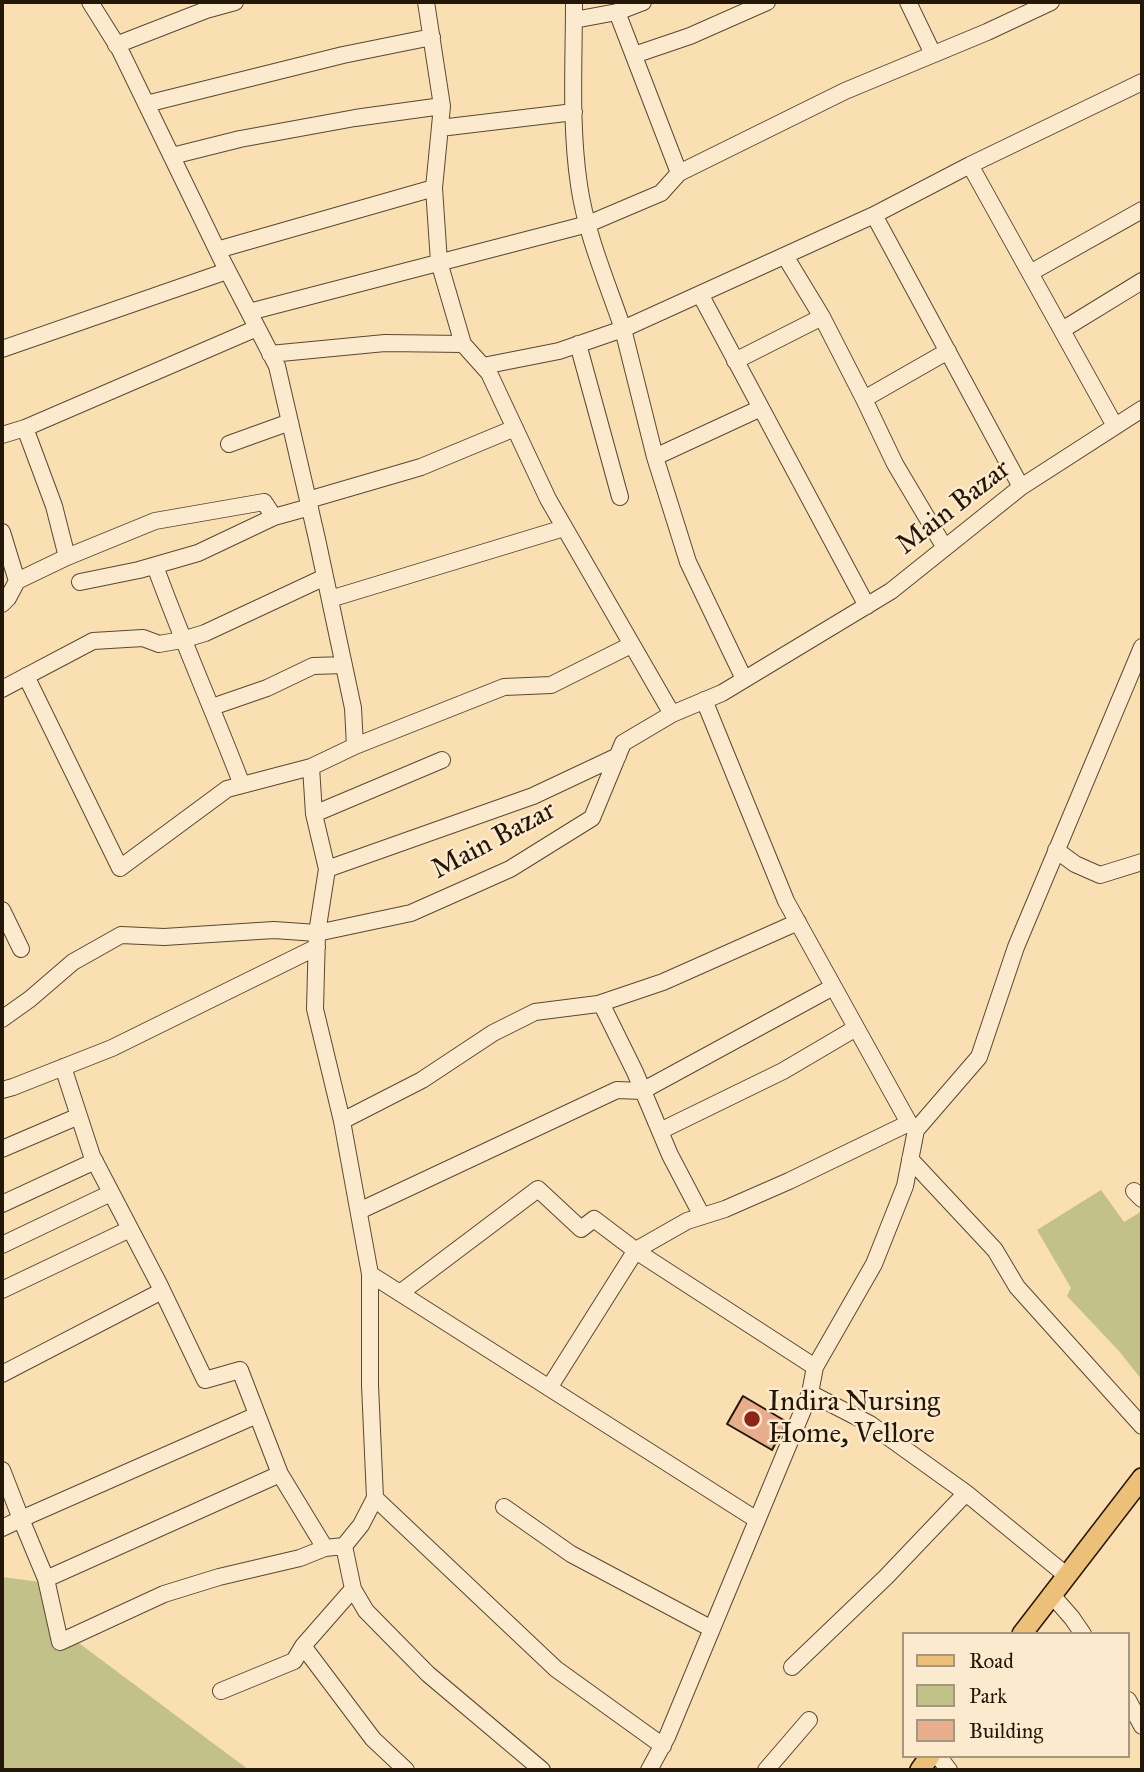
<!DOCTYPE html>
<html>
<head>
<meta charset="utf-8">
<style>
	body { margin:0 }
	#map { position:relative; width:1144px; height:1772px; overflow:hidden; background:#f9dfb2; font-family:"IM FELL Great Primer",serif }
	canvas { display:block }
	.frame { position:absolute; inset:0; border:4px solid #241708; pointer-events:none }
	.legend { position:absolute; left:902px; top:1632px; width:228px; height:126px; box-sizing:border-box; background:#fbeacd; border:2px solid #a5967e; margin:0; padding:9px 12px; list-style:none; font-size:21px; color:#241708 }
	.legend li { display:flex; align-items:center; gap:14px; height:35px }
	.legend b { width:35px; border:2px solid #a5967e }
</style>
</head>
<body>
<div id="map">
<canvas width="1144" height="1772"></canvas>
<div class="frame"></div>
<ul class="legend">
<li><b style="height:9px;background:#ecc079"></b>Road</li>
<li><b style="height:19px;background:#c1c189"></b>Park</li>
<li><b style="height:19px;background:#e8ad8c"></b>Building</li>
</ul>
</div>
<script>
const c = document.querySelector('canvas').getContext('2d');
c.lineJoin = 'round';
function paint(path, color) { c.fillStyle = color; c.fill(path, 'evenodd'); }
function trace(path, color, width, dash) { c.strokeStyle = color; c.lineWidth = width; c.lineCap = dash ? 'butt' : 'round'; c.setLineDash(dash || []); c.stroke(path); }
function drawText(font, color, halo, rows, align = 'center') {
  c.font = font + ' "IM FELL Great Primer",serif'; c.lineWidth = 5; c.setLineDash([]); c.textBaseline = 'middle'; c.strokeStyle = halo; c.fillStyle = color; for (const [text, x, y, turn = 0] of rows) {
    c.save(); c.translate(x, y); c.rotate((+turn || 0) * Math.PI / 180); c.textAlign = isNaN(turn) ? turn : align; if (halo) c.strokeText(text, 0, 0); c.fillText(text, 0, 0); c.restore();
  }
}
const green = new Path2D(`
	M1101,1190L1124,1222L1142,1211V1380L1119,1351L1067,1296L1071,1288L1037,1230Z
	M2,1577L40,1582L72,1638L249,1770H2Z`);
const building = new Path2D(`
	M743,1396L787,1422L772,1450L727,1424Z`);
const minor = new Path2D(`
	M90,2L120,50L222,260L277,366L317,539L353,708L355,746
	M426,2L442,106L434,188L439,262L463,344L489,373L548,499L672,714
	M574,2C574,63 570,124 579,185C586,234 607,282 623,329L874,215L1021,487
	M908,2L933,54
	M617,12L643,2
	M574,20L617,12L679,173L845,91L987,32L1051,2
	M116,45L206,10L235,2
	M634,55L690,36L767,2
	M146,104L343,55L432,37
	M440,128L574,112
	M172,156L240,139L355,118L442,106
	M874,215L970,165
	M217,250L434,188
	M785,256L822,317
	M1030,273L1142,210
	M700,294L867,606
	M249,312L588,224L661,193L679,173
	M1062,330L1142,281
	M578,344L620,497
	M2,349L227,271
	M270,354L385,343L463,344
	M735,361L822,317L864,399
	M483,366L559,351L623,329L655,457L688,562L744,679
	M1115,426L970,165L1142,82
	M25,428L54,506L67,557
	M2,435L25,428L257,328
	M229,444L290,422
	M655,457L761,408
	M308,500L421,467L515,428
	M2,532L17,581L8,598L2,604
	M945,548L895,464L864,399L948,351
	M156,565L155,566C182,640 214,712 242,785
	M17,581L67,557L155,521L264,502L274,517L310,507
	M80,582L139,570L198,553L274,517
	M330,599L564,528
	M26,676L120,868L227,789L311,767L355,746L504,687L551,685L631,645
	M2,689L93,641L143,638L159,644L182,640L205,633L325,577
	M704,700L786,901L909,1123L916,1130
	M212,707L267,688L313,666L344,665
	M311,767L314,814L327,869L317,933L315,1009L342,1121
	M314,814L442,760
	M1056,850L1075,864L1100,875L1142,862
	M327,869L533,796L618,756
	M2,910L21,949
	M601,1003L635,1072L670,1155L702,1216
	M2,1019L30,999L73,962L121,935L164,937L274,930L317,933L411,913L510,869L592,818L623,743L672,714L722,693L891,591L1021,487L1142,409
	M63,1067L92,1156L159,1284L205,1380L240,1370L280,1474L325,1548
	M2,1090L13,1087L112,1048L317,947
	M660,1131L783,1071L856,1028
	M2,1149L79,1116
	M910,1159L995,1250L1017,1287L1142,1426
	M1134,1191L1142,1199
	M2,1204L95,1161
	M359,1211L617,1090L642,1091L833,987
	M2,1245L111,1193
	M370,1274V1385L375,1498L556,1669L663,1746
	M2,1290L130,1229
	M400,1293L538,1189L581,1229L594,1219L639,1253L815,1367
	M2,1374L162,1291
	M549,1388L636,1250L687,1221L725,1209L789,1181L909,1123
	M810,1393L870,1424L966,1493L1066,1575
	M2,1470L21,1519L257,1415
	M375,1498L361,1525L344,1546L353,1589L366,1611L428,1674L542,1770
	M504,1507L571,1554L712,1629
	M757,1520L370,1274L342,1121L422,1080L493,1033L535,1012L598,1004L663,982L798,922
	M2,1528L21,1519L46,1579L60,1642L164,1594L219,1577L300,1558L325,1548L344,1546
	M46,1579L280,1474
	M353,1589L303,1646L373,1739L406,1770
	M1051,1594L1072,1618L1083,1634
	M792,1667L886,1577L966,1493
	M221,1691L294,1661L303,1646
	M1128,1700L1142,1726
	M938,1756L949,1770
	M649,1770L667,1737L810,1393L815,1367L874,1264L905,1186L916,1130L979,1057L1016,947L1142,647
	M766,1770L809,1720`);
const major = new Path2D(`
	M1022,1634L1142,1478
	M920,1770L930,1756`);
const markers = [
	[752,1419,9,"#8f2418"]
];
const streetNames = [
	["Main Bazar",954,508,-38],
	["Main Bazar",494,841,-28]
];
const poiNames = [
	["Indira Nursing",768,1403],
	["Home, Vellore",768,1435]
];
paint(green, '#c1c189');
paint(building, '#e8ad8c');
trace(building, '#241708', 2);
trace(minor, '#594932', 18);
trace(major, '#241708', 22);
trace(minor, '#fbeacd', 16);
trace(major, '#ecc079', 19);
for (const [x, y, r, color] of markers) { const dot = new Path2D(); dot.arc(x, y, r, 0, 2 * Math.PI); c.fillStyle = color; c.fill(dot); trace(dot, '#fbeacd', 2.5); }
drawText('28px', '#241708', '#fbeacd', streetNames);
drawText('28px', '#241708', '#fbeacd', poiNames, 'left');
</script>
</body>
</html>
